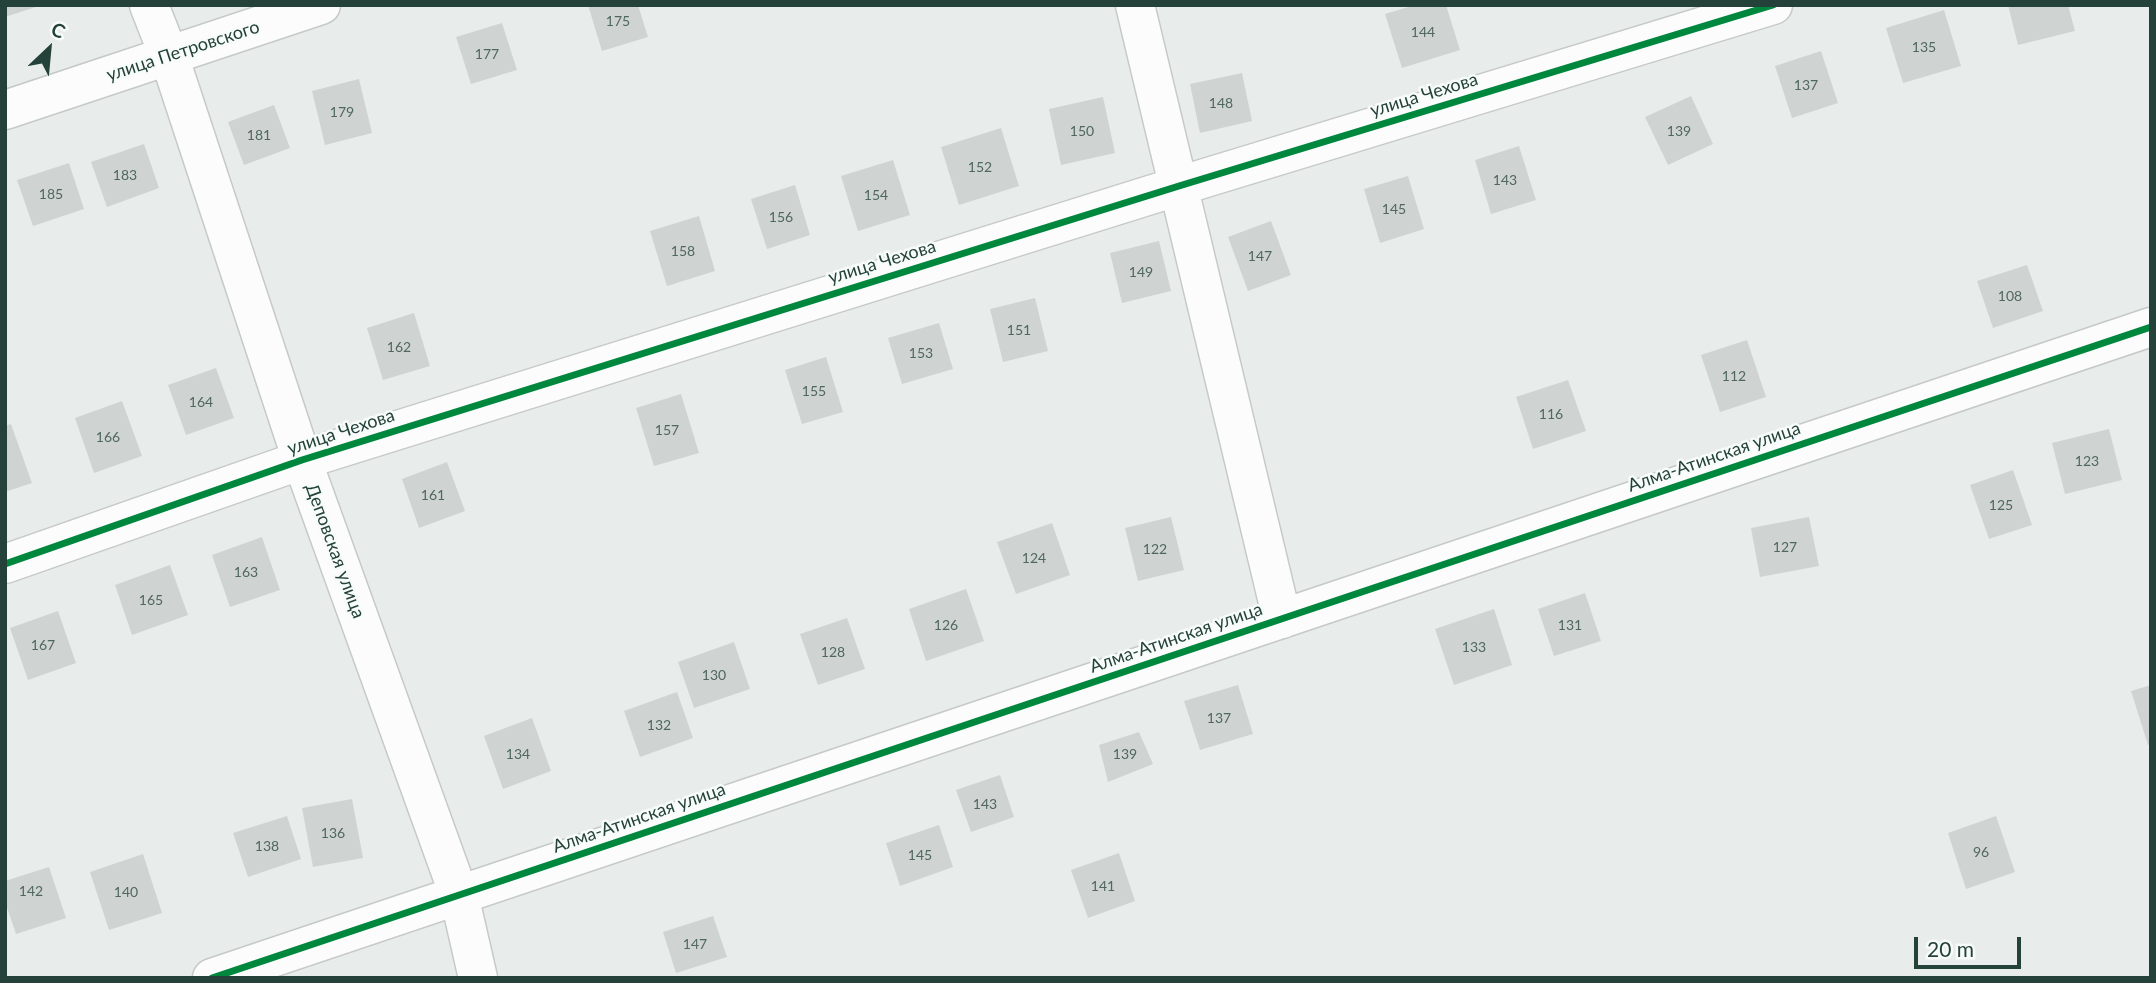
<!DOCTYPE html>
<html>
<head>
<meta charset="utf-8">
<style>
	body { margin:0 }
	#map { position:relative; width:2156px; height:983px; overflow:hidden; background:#e8edeb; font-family:Lato,sans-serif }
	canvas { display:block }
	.frame { position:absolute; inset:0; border:7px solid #24423a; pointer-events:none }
	.north { position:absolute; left:14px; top:14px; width:70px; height:70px; -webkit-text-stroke:5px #f7fbf9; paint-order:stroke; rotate:26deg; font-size:19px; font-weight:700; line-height:28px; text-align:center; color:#24423a }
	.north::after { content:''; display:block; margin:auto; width:24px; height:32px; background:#24423a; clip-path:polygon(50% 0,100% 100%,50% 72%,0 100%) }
	.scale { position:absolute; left:1914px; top:937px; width:107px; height:32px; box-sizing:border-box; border:4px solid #24423a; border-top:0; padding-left:9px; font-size:21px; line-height:24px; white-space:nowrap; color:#24423a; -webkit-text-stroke:5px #f7fbf9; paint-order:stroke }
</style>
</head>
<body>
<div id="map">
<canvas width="2156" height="983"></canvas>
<div class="frame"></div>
<div class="north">С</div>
<div class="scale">20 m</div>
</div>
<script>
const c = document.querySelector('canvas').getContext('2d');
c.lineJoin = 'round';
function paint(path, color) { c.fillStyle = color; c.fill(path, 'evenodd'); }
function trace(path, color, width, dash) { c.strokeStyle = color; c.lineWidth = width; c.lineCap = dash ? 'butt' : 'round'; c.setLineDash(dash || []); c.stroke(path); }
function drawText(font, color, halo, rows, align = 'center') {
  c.font = font + ' Lato,sans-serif'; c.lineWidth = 5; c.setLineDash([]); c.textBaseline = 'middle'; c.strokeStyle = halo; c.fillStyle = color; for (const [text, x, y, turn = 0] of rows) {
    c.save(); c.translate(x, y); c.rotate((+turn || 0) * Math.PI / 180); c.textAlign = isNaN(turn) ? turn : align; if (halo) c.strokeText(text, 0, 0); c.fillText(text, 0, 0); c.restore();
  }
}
const building = new Path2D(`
	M5,5H39V6L5,17Z
	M588,5H638L648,37L602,51Z
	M1415,5H1446L1460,50L1402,68L1385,14Z
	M2008,5H2068L2075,31L2018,45Z
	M1944,10L1961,66L1903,83L1886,28Z
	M502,23L517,70L471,84L456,37Z
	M1821,51L1838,103L1792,118L1775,66Z
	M1242,73L1252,121L1200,133L1190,84Z
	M359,79L372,133L325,145L312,91Z
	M1691,96L1713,144L1668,165L1645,117Z
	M1103,97L1115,153L1061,165L1049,109Z
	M274,105L290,148L244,165L228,122Z
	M1001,128L1019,186L959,205L941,147Z
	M144,144L159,188L107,207L91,162Z
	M1519,146L1536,200L1491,214L1475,160Z
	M893,160L910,215L858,231L841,176Z
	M69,163L84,209L33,226L17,180Z
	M1408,176L1424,229L1380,243L1364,189Z
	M795,185L810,235L767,249L751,199Z
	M699,216L715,271L667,286L650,231Z
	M1271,221L1291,275L1248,291L1228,237Z
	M1159,241L1171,291L1122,303L1110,253Z
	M2027,265L2043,311L1993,328L1977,281Z
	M1035,298L1048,351L1003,362L990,309Z
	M414,313L430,366L383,380L367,328Z
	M939,323L953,369L902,384L888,338Z
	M1747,340L1766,397L1720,412L1701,355Z
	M826,357L843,412L802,424L785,370Z
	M216,368L234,418L186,435L168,385Z
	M1568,380L1586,431L1533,449L1516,397Z
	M681,394L699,453L654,466L636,408Z
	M122,401L142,456L94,473L75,418Z
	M11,424L32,483L5,492V426Z
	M2109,429L2122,480L2065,494L2052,443Z
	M447,462L465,511L419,528L402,479Z
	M2013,470L2032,525L1989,539L1970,485Z
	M1171,517L1184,570L1138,581L1125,528Z
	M1809,517L1819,566L1760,577L1751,528Z
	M1052,523L1070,575L1016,594L997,542Z
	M262,537L280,590L230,607L212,555Z
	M170,565L188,615L132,635L115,585Z
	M966,589L984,641L926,661L909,609Z
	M1585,593L1601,641L1554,656L1538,609Z
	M1494,609L1512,665L1454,685L1435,629Z
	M58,611L76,663L28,680L10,628Z
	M847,618L865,669L818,685L800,634Z
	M734,642L750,689L694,708L678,662Z
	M1238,685L1253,734L1200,750L1184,701Z
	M2151,685V744L2148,745L2131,691Z
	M677,692L693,738L640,757L624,711Z
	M532,718L551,771L503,789L484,736Z
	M1139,732L1153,764L1108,782L1099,745Z
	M1000,775L1014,817L971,832L956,790Z
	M352,799L363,858L313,867L302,808Z
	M287,816L301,859L248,877L233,833Z
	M1996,816L2015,872L1966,889L1948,833Z
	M939,825L953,867L900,886L886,843Z
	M1119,853L1135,901L1088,918L1071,870Z
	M143,854L162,913L109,930L90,872Z
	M49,867L66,918L16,934L5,902V881Z
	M713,916L727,957L676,973L663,932Z`);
const minor = new Path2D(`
	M149,5L169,56L302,460L459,895L478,978
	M1135,5L1282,619
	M5,110L321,5
	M5,564L302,460L1179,186L1773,5
	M212,978L2151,327`);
const cycleway = new Path2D(`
	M5,564L302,460L1179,186L1773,5
	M212,978L2151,327`);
const numberNames = [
	["175",618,21],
	["144",1423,32],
	["135",1924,47],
	["177",487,54],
	["137",1806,85],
	["148",1221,103],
	["179",342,112],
	["150",1082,131],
	["139",1679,131],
	["181",259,135],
	["152",980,167],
	["183",125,175],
	["143",1505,180],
	["185",51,194],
	["154",876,195],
	["145",1394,209],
	["156",781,217],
	["158",683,251],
	["147",1260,256],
	["149",1141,272],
	["108",2010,296],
	["151",1019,330],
	["162",399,347],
	["153",921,353],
	["112",1734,376],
	["155",814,391],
	["164",201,402],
	["116",1551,414],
	["157",667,430],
	["166",108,437],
	["123",2087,461],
	["161",433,495],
	["125",2001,505],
	["127",1785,547],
	["122",1155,549],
	["124",1034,558],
	["163",246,572],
	["165",151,600],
	["126",946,625],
	["131",1570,625],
	["167",43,645],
	["133",1474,647],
	["128",833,652],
	["130",714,675],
	["137",1219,718],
	["132",659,725],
	["134",518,754],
	["139",1125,754],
	["143",985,804],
	["136",333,833],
	["138",267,846],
	["96",1981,852],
	["145",920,855],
	["141",1103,886],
	["142",31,891],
	["140",126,892],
	["147",695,944]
];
const streetNames = [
	["улица Петровского",183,51,-18],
	["улица Чехова",1424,95,-17],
	["улица Чехова",882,262,-17],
	["улица Чехова",341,432,-18],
	["Алма-Атинская улица",1714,457,-19],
	["Деповская улица",335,551,70],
	["Алма-Атинская улица",1176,638,-19],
	["Алма-Атинская улица",639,818,-19]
];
paint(building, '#cfd4d2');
trace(minor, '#c5cac8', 41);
trace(minor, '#fcfcfc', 38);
trace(cycleway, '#00873e', 7);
drawText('14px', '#506761', null, numberNames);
drawText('18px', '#24423a', '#f7fbf9', streetNames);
</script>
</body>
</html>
